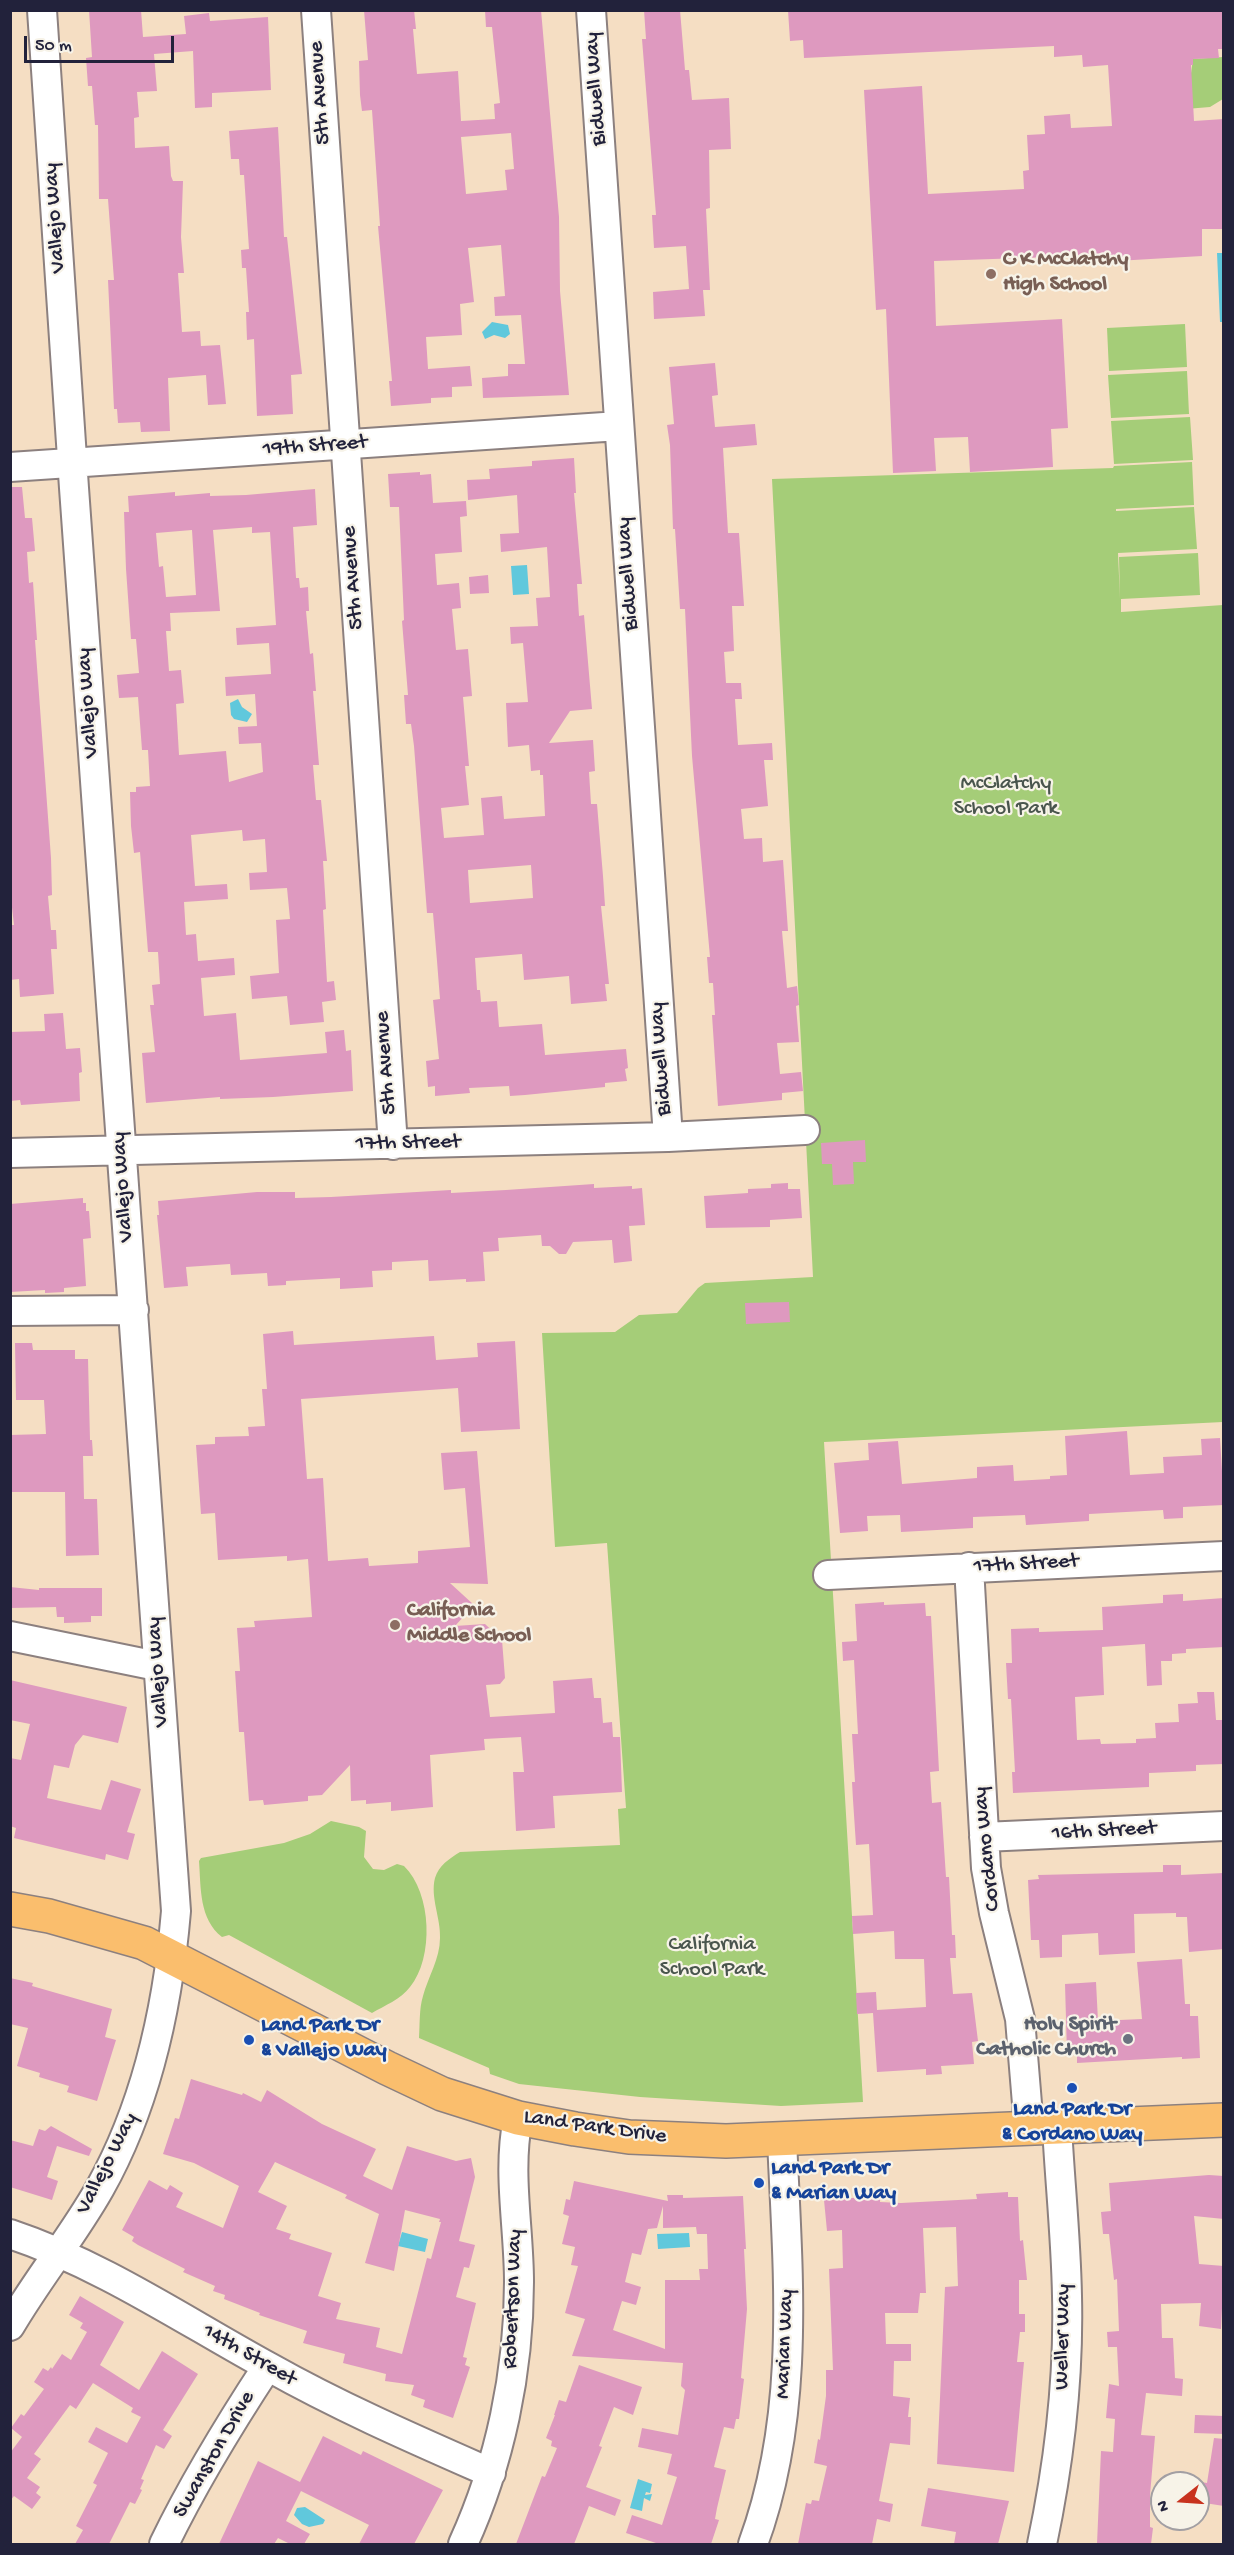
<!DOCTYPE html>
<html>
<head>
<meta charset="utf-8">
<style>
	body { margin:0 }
	#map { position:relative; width:1234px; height:2555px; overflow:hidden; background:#f5dec3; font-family:"Gochi Hand",sans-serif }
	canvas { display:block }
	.frame { position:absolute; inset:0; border:12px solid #22223b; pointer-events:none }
	.north { position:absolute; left:1150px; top:2471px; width:60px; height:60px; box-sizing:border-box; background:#f7f3e8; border:2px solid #a29fa3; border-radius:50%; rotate:253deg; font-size:16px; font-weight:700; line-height:24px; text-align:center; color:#22223b }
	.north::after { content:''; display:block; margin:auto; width:21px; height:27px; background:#c8321e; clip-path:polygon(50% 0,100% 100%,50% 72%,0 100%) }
	.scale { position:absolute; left:24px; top:36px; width:150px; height:27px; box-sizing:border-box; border:3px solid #22223b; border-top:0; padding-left:8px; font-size:18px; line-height:21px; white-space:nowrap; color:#22223b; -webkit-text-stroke:4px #f7f3e8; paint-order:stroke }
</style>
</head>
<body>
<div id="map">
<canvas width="1234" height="2555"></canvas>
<div class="frame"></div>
<div class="north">N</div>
<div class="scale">50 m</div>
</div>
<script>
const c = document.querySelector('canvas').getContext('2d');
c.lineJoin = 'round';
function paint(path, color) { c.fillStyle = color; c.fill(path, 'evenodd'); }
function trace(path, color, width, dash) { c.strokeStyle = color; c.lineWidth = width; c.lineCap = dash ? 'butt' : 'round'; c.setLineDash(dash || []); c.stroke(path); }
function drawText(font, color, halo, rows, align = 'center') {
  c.font = font + ' "Gochi Hand",sans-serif'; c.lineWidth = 4.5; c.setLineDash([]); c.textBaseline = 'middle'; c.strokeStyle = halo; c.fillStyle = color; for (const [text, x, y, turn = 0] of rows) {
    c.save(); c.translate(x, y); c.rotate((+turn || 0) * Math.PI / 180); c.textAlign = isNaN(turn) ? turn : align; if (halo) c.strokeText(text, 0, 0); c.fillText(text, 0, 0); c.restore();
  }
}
const green = new Path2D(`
	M1223,57V99L1210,107L1186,109L1193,59Z
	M1185,324L1187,367L1109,371L1107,328Z
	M1187,371L1189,414L1111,418L1108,375Z
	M1190,417L1193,460L1114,464L1111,421Z
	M1192,462L1194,505L1116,509V511L1194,507L1197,549L1118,553L1120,599L1119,557L1198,553L1200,595L1121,599V612L1223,605V1422L824,1442L863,2102L781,2106L640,2097L519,2084L490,2074L489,2068L419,2038C420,2024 419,2009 423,1996C428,1977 440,1959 440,1938C441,1919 430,1897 435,1878C439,1865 449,1859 460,1852L620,1845L618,1809L626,1808L607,1543L555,1547L542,1333L615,1332L639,1315L677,1313L698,1288L705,1283L813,1277L772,479L1113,468L1114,466Z
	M331,1821L359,1827L366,1831L364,1857L373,1869L384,1870L397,1864L404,1866C432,1893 434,1958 410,1987C401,1999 384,2006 372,2013L229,1935L222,1937C199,1919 201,1888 199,1861L201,1858L284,1843L310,1834Z`);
const water = new Path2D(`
	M1217,253H1223V322H1220Z
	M492,322L508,325L510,334L505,338L494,335L485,339L482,332Z
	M527,565L529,594L513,595L511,566Z
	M238,699L242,707L252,714L247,722L234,719L231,715L230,703Z
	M402,2232L428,2239L425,2252L398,2246Z
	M689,2233L690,2247L658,2249L657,2234Z
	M638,2479L652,2484L650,2493L646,2492L645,2495L652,2494L650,2501L644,2498L642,2511L630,2508Z
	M305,2507L325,2520L323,2524L309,2527L302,2524L294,2515L297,2508Z`);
const building = new Path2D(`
	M89,10H141L143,37L186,34L184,16L209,13L210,21L268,17L271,90L212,93V107L195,108L193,51L154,54L157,91L137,92L139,117L134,118L135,148L169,146L171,176L173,181H183L181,237L184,273H178L182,332L200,331L201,346L220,345L224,383L226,404L208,405L206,375L168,378L170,431L141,432L140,422L118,423L117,409H114L108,280H114L108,199H99L98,125H95L92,86H88L86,58L92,57Z
	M364,10H414L416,29H413L417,74L458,71L461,121L495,119L494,104L500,103L492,27H486L485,10H541L559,217L560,291L569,395L483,398L482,378L508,376V364H525L521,315L495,316L494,297L505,296L501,245L468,248L474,302L460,304L462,335L426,337L428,369L470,366L472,386L452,387V397L431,398V403L391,406L389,381H392L378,226H380L372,110L362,111L360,95L359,61L368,60ZM511,133L514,169L505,170L507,190L466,194L461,137Z
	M644,10H680L685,70H689L692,100L729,98L731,149L709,150L710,208L706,209L710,290H703L705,316L654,319L653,292L689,289L686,246L654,248L652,215H656L642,39H646Z
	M788,10H1224V49H1218L1219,58L1193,59V65H1191L1194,121L1224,119V229H1202V256L1082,263L1081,256L934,261L936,326L1062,319L1068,428L1051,429L1053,467L970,472L968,437L934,438L936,471L893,473L886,309L876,310L864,90L922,86L928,194L1024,189L1023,171L1029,170L1027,135L1045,134L1044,116L1070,114L1071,128L1112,126L1108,65L1083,67L1082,55L1054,57V46L804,58L803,40L790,41Z
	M278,127L284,237H287L302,374L291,375L293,414L257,416L254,339L247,340L246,312H249L246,268H242L241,250L249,249L244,175H240L239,159H231L229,131Z
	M715,363L718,395L712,396L715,427L755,424L757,445L723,448L728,533H739L744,606H732L734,651L724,652L726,683H741L742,699H735L738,745L772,743L773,760H764L768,806L741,809L744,839L762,838L763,862L783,860L788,931H782L787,988L797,986L799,1005L796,1006L799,1042L777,1043L780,1074L801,1072L803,1091L782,1093V1100L718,1106L712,1015H715L713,983H709L707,957H710L692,756L685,609H680L675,529H673L670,445L667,425L674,424L669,367Z
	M574,458L576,493H574L582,584H577L579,616L584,615L592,709L570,711L549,743L593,740L595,771L589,772L591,804H597L603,876L605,906H601L609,984H605L607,1001L571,1004L569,976L524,980L522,954L475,958L477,990H480L481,1002L497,1001L499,1027L542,1024L545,1055L626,1049L628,1068L625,1069L627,1081L605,1083V1087L525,1095L510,1096L509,1086L469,1088L470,1093L435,1096V1086L428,1087L426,1061L439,1059L433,1000L440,999L437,961L433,913H427L414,746L411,724H406L404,695H408L402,621L404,620L399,507H390L388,474L420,472V475L431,474L433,503L466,501L467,516L460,517L462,552L435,554L437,585L459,583L461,608L452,609L456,650L468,649L472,696L463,697L469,766H465L469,805L441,808L444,838L484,835L481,798L502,796L504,819L545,816L543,775H540V770L531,771L529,745L508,747L506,703L528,702L523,643L511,644L510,627L538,626L536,598L550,597L547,547L501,552L500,534L519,533L517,495L468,500L467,480L490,479L489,469L532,466V461ZM531,865L533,898L470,903L468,870Z
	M10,487H22L25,518H32L35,551L27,552L29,583L33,582L37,640H35L51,858L52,895L48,896L51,930H56L57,949H51L54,994L20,997L19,979L10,980L11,925H14L10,890Z
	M315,489L317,525L293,527L296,578H299L300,588L308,587L309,611H306L310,654L313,653L316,691H313L319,765H313L316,800H321L327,861H323L326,909L323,910L327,982L334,981L336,1000L322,1002L324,1022L290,1025L287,996L252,999L250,976L279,973L276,920L290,919L287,888L250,890L249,873L267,872L265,839L243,841L242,830L191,835L195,886L227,884L228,899L184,902L186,935L196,934L198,961L234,958L235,975L201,978L204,1016L236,1013L240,1060L327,1053L325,1032L344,1030L346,1051L351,1050L353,1091L273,1097L220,1099V1097L146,1103L142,1053L155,1052L150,1005H154L152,985L160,984L158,952H148L140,852L134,853L131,826L130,792H136V787L150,786L148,750H142L138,697L119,698L117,675L139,673L136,639H131L126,569L124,512H129L128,496L175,492V496L210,493V496L246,495ZM252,527V533L270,532L276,625L236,628L237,645L269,643L271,674L225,677L226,696L255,694L257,726L238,727L239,744L261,743L263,772L229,782L226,751L179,755L176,704L184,703L181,670L169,671L166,631H171L170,613L220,611L213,530ZM192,530L196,595L166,597L163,566L159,567L156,533Z
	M488,575L489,593L470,594L469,577Z
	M63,1013L66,1049L80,1048L82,1072L79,1073L80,1101L21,1105L20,1100L10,1101V1032L45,1031L44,1014Z
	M865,1140L866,1162H853L854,1184L833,1185L832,1164H822L821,1143Z
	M788,1183V1189H800L802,1218L770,1220V1227L706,1228L704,1196L748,1193V1189L771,1188V1184Z
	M594,1184V1188L632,1186V1189L642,1188L645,1225L629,1226L632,1261L614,1263L612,1240L573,1242L566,1254H559L550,1246H542L541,1235L498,1238L499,1251L483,1252L485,1281L466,1282V1279L429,1281L428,1260L392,1262V1270L372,1271L373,1287L340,1289V1278L286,1281V1285L268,1286L267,1273L231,1275L230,1264L186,1267L188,1286L164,1288L157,1215H159L158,1201L257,1192H295V1198L331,1197L451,1190V1193L506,1190Z
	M83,1198V1203H86V1211H89L91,1238L83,1239L86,1286L64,1288V1292L45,1293V1290L10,1292V1204Z
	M789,1302L790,1322L746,1324L745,1303Z
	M293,1331L294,1345L434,1336L436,1360L478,1357L477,1343L515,1341L520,1429L461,1432L458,1388L301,1399L307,1479L323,1478L328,1561L368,1558L369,1566L418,1563V1551L470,1547L465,1488L444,1490L441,1453L477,1451L488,1584L450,1583L474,1605L455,1626L485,1624L502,1640L505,1678L500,1684L486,1685L490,1717L555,1713L553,1681L592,1678L594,1698H601L603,1723L612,1722L613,1737H620L622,1792L553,1796L555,1828L516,1831L513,1772H524L521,1737L484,1739L485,1750L430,1755L433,1807L391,1811V1802L366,1804V1800L351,1801L350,1765L322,1795L308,1796V1801L264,1805L263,1800L249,1801L244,1732H239L235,1671H240L237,1628L255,1627L254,1621L312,1617L308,1559L287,1561V1556L218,1560L215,1513L201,1514L196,1445L215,1444V1437L249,1436L248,1427L265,1426L262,1389H267L263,1334Z
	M15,1343H32L33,1350H75V1359H88L90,1440H92L93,1456H83L84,1499H97L99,1555L66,1556L65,1492H10V1435L46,1434L44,1400H16Z
	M1127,1431L1130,1475L1164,1473L1163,1457L1202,1455L1201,1439L1220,1438L1224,1505L1183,1507V1518L1164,1519L1163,1510L1089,1514V1521L1026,1525L1025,1515L973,1517V1528L901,1532L900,1515L867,1516L868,1531L840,1533L834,1463L869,1460L868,1443L898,1441L902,1484L977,1478V1467L1013,1465L1014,1481L1050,1479V1476L1067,1475L1065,1436Z
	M10,1587L39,1590V1588H102V1616H91V1622L64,1623V1617H57L56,1607L10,1608Z
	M1183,1594V1601L1224,1598V1647L1186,1649V1653L1172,1654V1661H1161L1162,1685L1147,1686L1145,1644L1102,1647L1104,1695L1075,1697L1077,1740L1100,1739L1101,1744L1136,1743V1739L1156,1738L1155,1723L1179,1722L1178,1704L1198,1703L1197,1692H1214L1216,1720H1224V1764L1196,1765V1771L1149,1773V1787L1013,1793L1012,1772H1015L1011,1699H1008L1006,1663H1012L1011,1629L1039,1628V1632L1103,1630L1102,1607L1163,1603V1595Z
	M884,1602V1605L925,1603L926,1616H931L939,1771L930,1772L932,1803L941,1802L946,1877H949L952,1935H955L956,1958H950L953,1994L972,1993L978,2041L972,2042L974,2064L941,2066L942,2074L926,2075V2069L877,2072L873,2013L857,2014L856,1993L876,1992L877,2010L926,2007L924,1959H895L894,1931L853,1934L852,1916L873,1915L869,1844L856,1845L853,1800L852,1782H855L852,1734H858L854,1660L843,1661L842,1642L857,1641L855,1604Z
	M10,1680L127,1707L118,1743L83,1735L75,1745L69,1768L54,1765L47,1798L101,1810L111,1780L141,1789L127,1832L135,1834L128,1860L106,1854L105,1860L14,1838L16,1828L10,1826V1758L21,1760L30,1724L10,1720Z
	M1163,1865H1181V1875L1224,1873V1949L1189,1952L1187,1917H1176V1913L1134,1914L1135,1953L1099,1955L1098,1933L1062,1935V1957L1040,1958L1039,1940H1031L1028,1880L1039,1879L1038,1875L1163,1872Z
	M1182,1959L1185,2004H1190V2016H1198L1200,2058L1182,2059V2057L1077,2063V2053L1067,2054L1065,1984L1096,1982L1098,2021L1142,2019L1137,1962Z
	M10,1978L33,1983L32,1986L112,2009L105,2037L116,2040L97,2101L67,2092L69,2086L39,2077L40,2073L17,2066L28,2028L10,2024Z
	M191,2079L242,2095L243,2093L261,2102L267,2090L322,2124L376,2149L363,2176L392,2190L407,2146L456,2161L471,2158L475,2177L459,2241L475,2245L469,2268L464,2267L456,2297L476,2303L463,2357L467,2358L465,2365L470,2367L453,2418L423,2407L425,2400L411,2395L414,2385L385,2381L386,2374L343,2363L345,2354L303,2343L307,2331L259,2315L260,2313L224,2299L225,2295L213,2291L215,2286L183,2272L185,2269L138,2245L132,2241L134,2237L122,2230L149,2180L167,2190L170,2185L183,2193L176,2207L223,2228L239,2186L194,2163L163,2154L175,2118L179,2119ZM275,2162L347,2195L345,2198L379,2214L365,2263L394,2271L405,2210L440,2219L439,2222H441L431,2259L427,2258L402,2354L376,2347L380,2328L336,2319L341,2303L318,2296L332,2253L289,2239L291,2234L276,2229L287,2206L258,2192Z
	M51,2126L92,2149L89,2156L57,2146L47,2177L58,2181L52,2200L10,2187V2140L33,2146L39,2129L45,2131Z
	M1209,2175L1224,2176V2219L1194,2216L1199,2264L1224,2266L1221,2329L1199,2326L1201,2303L1161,2304L1162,2338H1173L1175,2378L1183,2379L1182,2396L1146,2393L1141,2435L1155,2436L1150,2495V2527L1153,2528L1151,2544H1097L1101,2451L1113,2452L1115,2419L1106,2418L1109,2384L1119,2386L1117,2347H1108L1107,2332L1119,2331L1117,2279L1114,2280L1109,2234H1103L1101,2212L1111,2211L1109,2183Z
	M574,2181L668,2201L667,2195H683V2198L743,2196L746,2249H744L747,2309L741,2378L744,2379L739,2419H736L734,2429L724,2427L714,2467L726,2470L717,2508L715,2519L719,2520L711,2544H659L626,2533L632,2515L662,2525L677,2477L667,2474L672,2454L638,2447L642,2428L678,2435L685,2390L681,2386L683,2363L572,2356L585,2319L565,2313L578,2266L571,2265L575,2247L562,2244L569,2216L563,2214L566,2199L570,2200ZM663,2206V2228L696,2227L697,2234H707L708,2269H699L700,2280H665V2349L613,2330L622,2301L636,2305L641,2287L625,2282L632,2253L641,2255L648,2229L657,2228Z
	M1008,2192V2197H1018L1020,2241L1023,2240L1027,2280H1019V2314H1025V2332H1020L1017,2362H1024L1014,2472L937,2464L945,2287L958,2286L956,2227L923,2228L926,2293H920L918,2313H885L886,2344H911V2361H894L893,2396L910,2398L908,2417H911L910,2445L890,2443L879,2501L893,2504L890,2522L877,2519L872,2544H798L806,2503L811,2504L812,2500L819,2501L827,2466L814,2463L818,2439L820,2440L826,2396V2370H833L829,2269L843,2268L842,2230L827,2231L824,2200L880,2196V2202L901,2203L977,2199L976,2194Z
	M80,2296L124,2322L100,2365L139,2390L162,2351L198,2374L163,2430L172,2436L164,2449L156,2445L141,2479L144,2480L140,2489L142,2490L135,2504L130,2502L109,2544H75L83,2530L76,2526L97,2485L93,2483L108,2453L88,2442L96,2427L127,2443L141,2417L131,2412L133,2408L93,2383L76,2409L70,2405L34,2454L41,2459L27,2478L40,2487L36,2493L41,2497L32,2509L14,2496L10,2501V2453L22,2437L11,2428L21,2414L24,2416L44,2389L34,2382L43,2368L48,2371L51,2367L52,2369L62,2354L71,2360L87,2332L80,2328L83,2323L69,2315Z
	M579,2365L642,2387L633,2415L614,2407L599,2446L602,2447L586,2487L621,2500L615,2516L589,2506L574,2544H516L542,2476L545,2477L557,2448L551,2446L552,2441L546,2438L555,2415H554L559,2400L566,2402Z
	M1195,2415L1224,2416V2434L1194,2433Z
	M323,2436L361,2455L363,2451L443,2490L414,2544H359L369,2525L301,2491L286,2521L310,2534L304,2544H290L278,2538L274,2544H219L258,2461L300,2482Z
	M1214,2438L1224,2439V2506L1198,2502L1201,2482L1207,2483Z
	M928,2488L1009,2501L998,2544H954L956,2532L921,2526Z`);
const minor = new Path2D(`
	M316,10L393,1145
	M591,10L668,1137
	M10,467L619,426
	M10,1153L668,1137L805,1130
	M10,1311L134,1310
	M969,1567L986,1868L994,1913L1020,2019L1029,2128
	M828,1575L1224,1556
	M10,1636L157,1666
	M984,1837L1224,1826
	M10,2234C103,2265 183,2320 269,2367C340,2407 416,2440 491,2473
	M10,2326C38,2278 73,2236 100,2188C147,2104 168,2006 176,1911L74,488L42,10
	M164,2544C194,2482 229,2425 267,2367
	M463,2544C500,2463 519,2372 519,2282C519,2227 507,2172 518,2118
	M753,2544C801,2414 788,2275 782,2140
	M1042,2544C1059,2463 1069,2379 1067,2296C1066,2239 1060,2183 1057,2127`);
const major = new Path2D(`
	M10,1909L49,1916L144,1943L387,2068L442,2094L518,2118L575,2129L629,2137L726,2141L1224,2120`);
const markers = [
	[991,274,6,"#8d6e63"],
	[395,1625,6,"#8d6e63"],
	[1128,2039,6,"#6b7280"],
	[249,2040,6,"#1a4fb4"],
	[1072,2088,6,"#1a4fb4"],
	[759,2183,6,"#1a4fb4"]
];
const streetNames = [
	["Bidwell Way",597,89,-94],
	["5th Avenue",321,93,-94],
	["Vallejo Way",56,218,-94],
	["19th Street",315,447,-4],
	["Bidwell Way",629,574,-94],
	["5th Avenue",354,578,-94],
	["Vallejo Way",89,703,-94],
	["Bidwell Way",662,1059,-94],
	["5th Avenue",387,1063,-94],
	["17th Street",408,1144,-1],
	["Vallejo Way",124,1187,-94],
	["17th Street",1026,1565,-3],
	["Vallejo Way",159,1672,-94],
	["16th Street",1104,1832,-3],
	["Cordano Way",988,1849,-96],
	["Land Park Drive",595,2128,8],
	["Vallejo Way",108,2164,-63],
	["Robertson Way",514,2299,-88],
	["Weller Way",1064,2337,-89],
	["Marian Way",786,2344,-88],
	["14th Street",249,2356,30],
	["Swanston Drive",215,2455,-60]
];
const educationNames = [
	["C K McClatchy",1003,261],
	["High School",1003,286],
	["California",407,1612],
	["Middle School",407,1637]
];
const parkNames = [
	["McClatchy",1006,785],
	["School Park",1006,810],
	["California",712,1946],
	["School Park",712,1971]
];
const worshipNames = [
	["Holy Spirit",1116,2026],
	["Catholic Church",1116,2051]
];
const transitNames = [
	["Land Park Dr",261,2027],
	["& Vallejo Way",261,2052],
	["Land Park Dr",1072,2111,"center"],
	["& Cordano Way",1072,2136,"center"],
	["Land Park Dr",771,2170],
	["& Marian Way",771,2195]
];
paint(green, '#a5cd78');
paint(water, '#60c8dc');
paint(building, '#de99bf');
trace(minor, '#8c807f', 32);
trace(major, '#8c807f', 36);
trace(minor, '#fff', 28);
trace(major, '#fabe6d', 33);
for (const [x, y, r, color] of markers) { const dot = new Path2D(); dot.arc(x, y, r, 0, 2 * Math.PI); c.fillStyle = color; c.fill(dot); trace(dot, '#f7f3e8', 2); }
drawText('22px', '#22223b', '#f7f3e8', streetNames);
drawText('bold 22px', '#785e54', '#f7f3e8', educationNames, 'left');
drawText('22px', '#49554d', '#f7f3e8', parkNames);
drawText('bold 22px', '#5b616d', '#f7f3e8', worshipNames, 'right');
drawText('bold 22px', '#164399', '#f7f3e8', transitNames, 'left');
</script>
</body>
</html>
